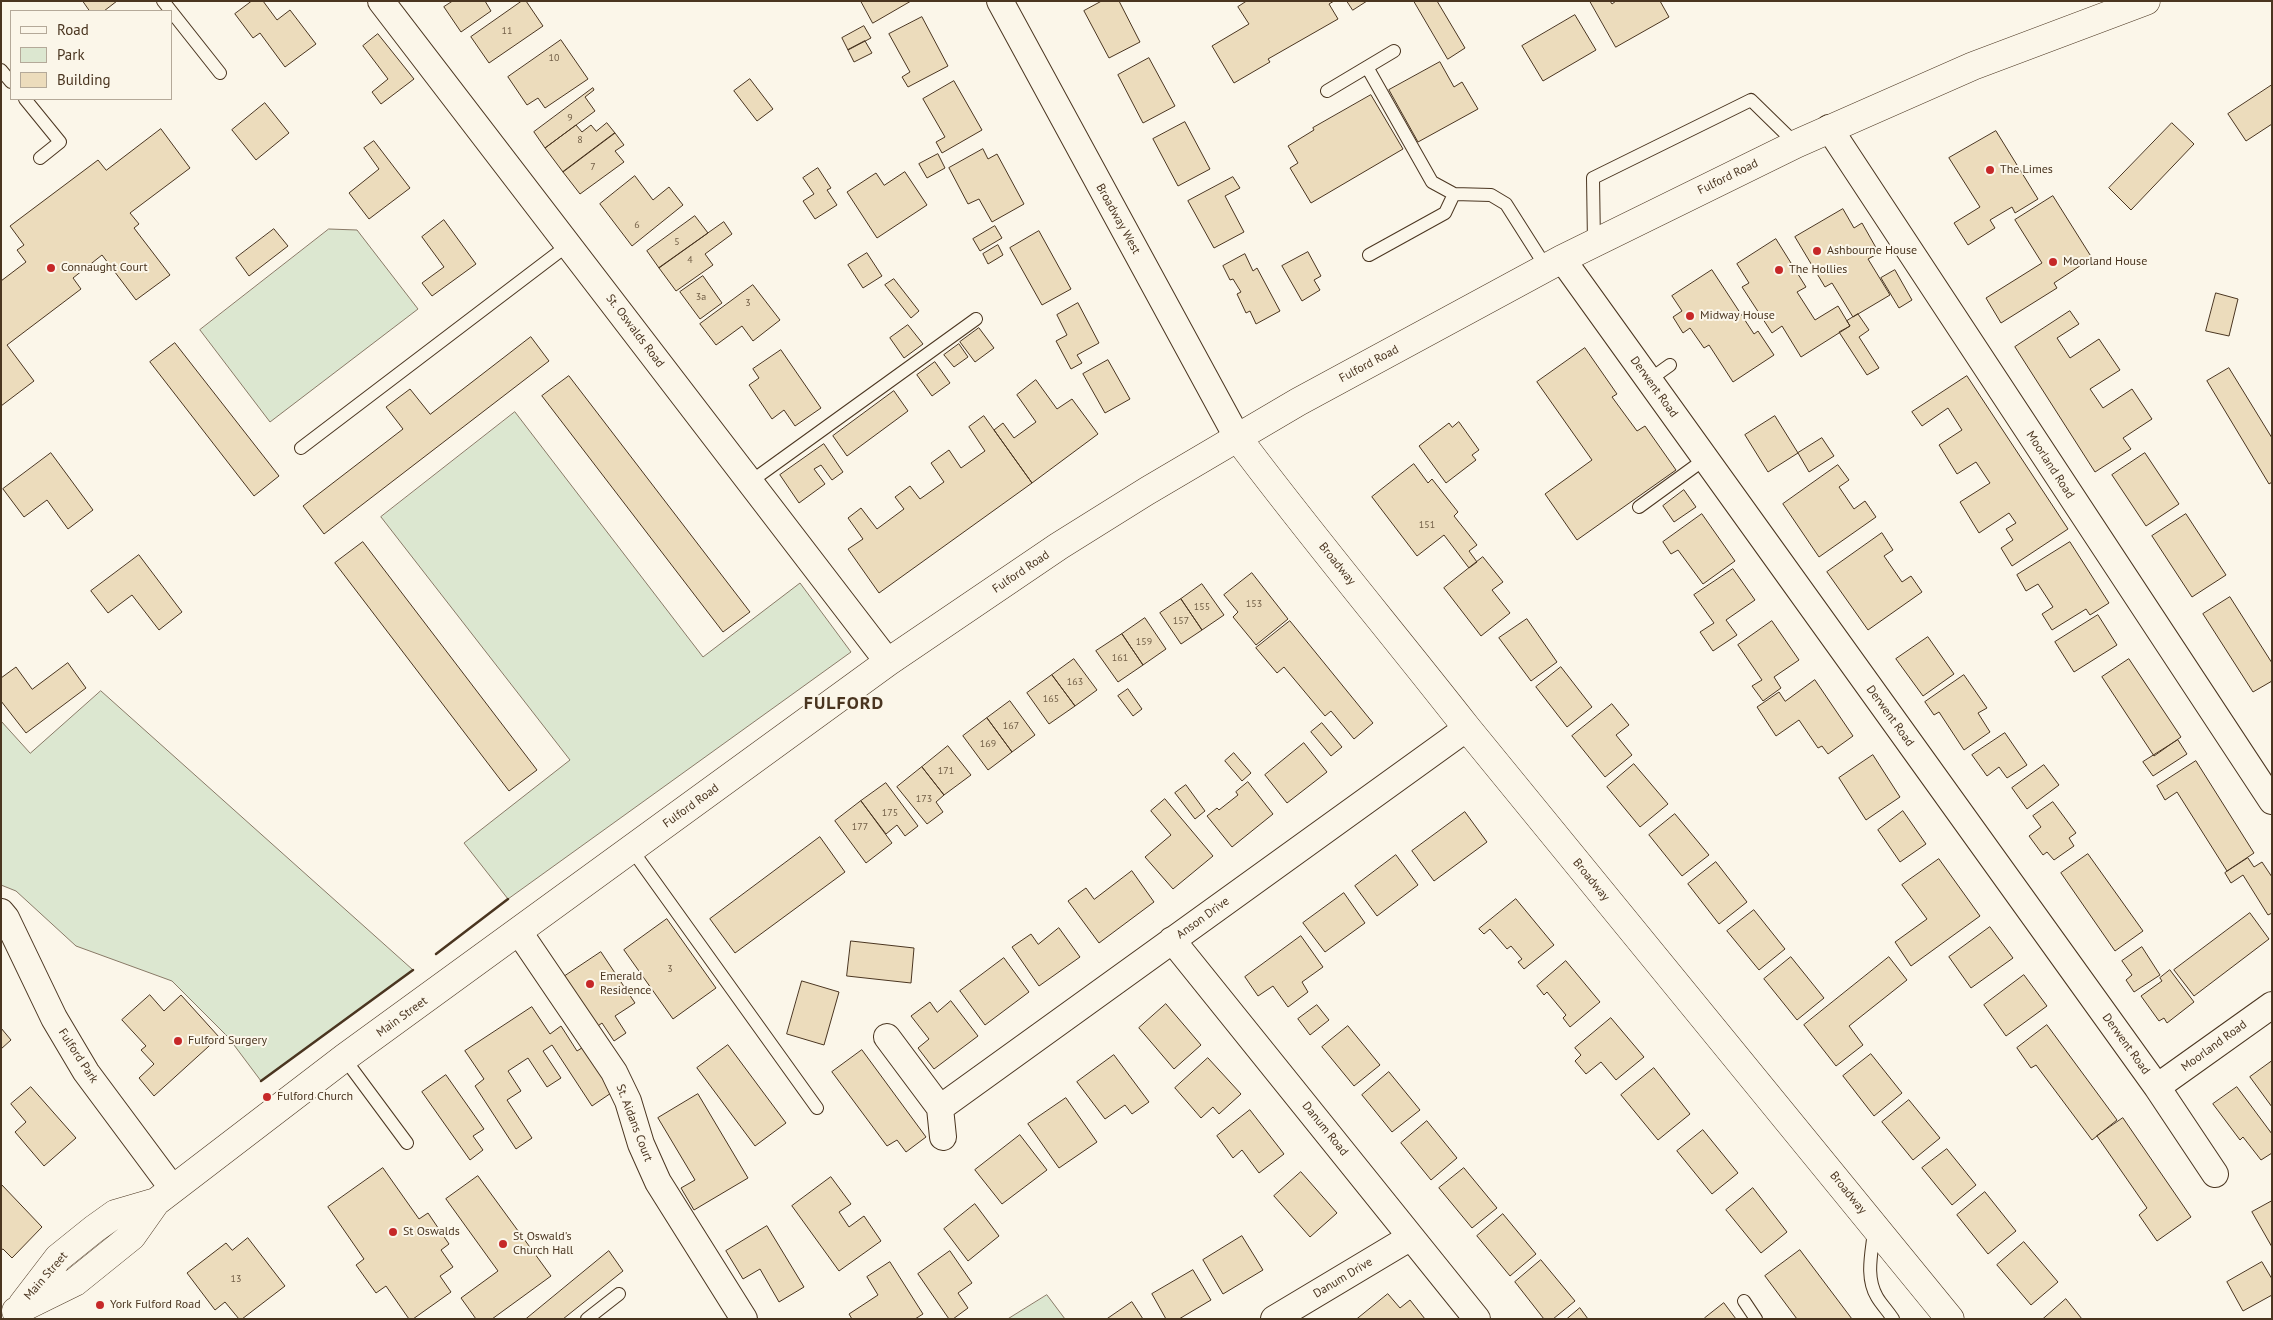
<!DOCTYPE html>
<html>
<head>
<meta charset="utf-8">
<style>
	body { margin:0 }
	#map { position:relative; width:2273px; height:1320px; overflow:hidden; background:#fbf6e9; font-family:"PT Sans",sans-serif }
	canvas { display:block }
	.frame { position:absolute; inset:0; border:2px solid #4a3520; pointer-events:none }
	.legend { position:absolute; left:10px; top:10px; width:162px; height:90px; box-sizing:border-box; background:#fbf6e9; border:1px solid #b4a999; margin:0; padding:6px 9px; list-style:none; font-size:15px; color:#4a3520 }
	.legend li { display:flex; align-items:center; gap:10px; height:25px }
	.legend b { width:25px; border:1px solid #b4a999 }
</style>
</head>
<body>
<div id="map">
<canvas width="2273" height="1320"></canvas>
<div class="frame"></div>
<ul class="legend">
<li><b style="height:6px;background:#fbf6e9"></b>Road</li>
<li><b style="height:14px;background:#dce7d0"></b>Park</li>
<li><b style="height:14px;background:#ecdcbc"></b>Building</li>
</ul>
</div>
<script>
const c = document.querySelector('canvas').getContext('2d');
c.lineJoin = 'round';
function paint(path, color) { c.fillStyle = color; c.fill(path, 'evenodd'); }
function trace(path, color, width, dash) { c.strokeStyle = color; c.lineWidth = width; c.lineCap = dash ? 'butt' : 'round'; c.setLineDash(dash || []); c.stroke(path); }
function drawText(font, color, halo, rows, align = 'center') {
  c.font = font + ' "PT Sans",sans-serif'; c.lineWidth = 4; c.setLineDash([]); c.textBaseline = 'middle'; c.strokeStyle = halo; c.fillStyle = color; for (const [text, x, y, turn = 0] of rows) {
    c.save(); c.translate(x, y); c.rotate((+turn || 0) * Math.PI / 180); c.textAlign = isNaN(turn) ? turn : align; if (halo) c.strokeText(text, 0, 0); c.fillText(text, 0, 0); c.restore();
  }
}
const green = new Path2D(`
	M329,229L357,230L418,309L270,422L200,330Z
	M515,412L703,657L800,583L851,652L508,899L464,843L570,760L381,517Z
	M101,691L413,970L261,1081L228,1037L172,981L76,946L16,891L1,885V721L30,753Z
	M1047,1295L1065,1319H1008Z`);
const building = new Path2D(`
	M83,1H117L104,11H90Z
	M252,1H263L277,20L290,10L316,44L285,67L260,33L253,38L235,14Z
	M453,1H485L491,11L461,32L444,7Z
	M522,1H526L543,26L489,63L471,37Z
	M861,1H911L873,23Z
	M1102,1H1119L1140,42L1109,58L1084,11Z
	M1247,1H1334L1329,4L1338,19L1268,59L1270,62L1234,83L1212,46L1249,24L1238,7Z
	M1347,1H1367L1353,10Z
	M1414,1H1437L1465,48L1448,59Z
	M1590,1H1610L1612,4L1616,1H1660L1669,17L1616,47Z
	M1575,15L1596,50L1543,81L1522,46Z
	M922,17L948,66L908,87L902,77L910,72L889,34Z
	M864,26L871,38L848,50L842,38Z
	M378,34L414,79L381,104L372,92L388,79L363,46Z
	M561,40L588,79L545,108L538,98L527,105L508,77Z
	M865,41L872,53L854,62L848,50Z
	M1149,58L1175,106L1143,123L1118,75Z
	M1440,62L1454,87L1462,82L1478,109L1418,142L1389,90Z
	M750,79L773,109L757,121L734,91Z
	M954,81L982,130L942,153L936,142L945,137L923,99Z
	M2272,85V124L2246,141L2228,114Z
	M593,88L594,90L585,97L595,111L545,148L534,132Z
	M1371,95L1403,149L1311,203L1290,168L1298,163L1288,146L1314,130L1313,128Z
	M265,103L289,133L256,160L232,130Z
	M1185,122L1210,169L1178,186L1153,139Z
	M607,123L615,133L563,172L545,148L576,125L582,132L591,125L596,131Z
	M2172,123L2194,144L2131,210L2109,188Z
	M161,129L190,168L130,213L139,224L134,228L170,275L136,300L102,255L73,278L81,289L7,345L34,381L1,406V281L26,262L17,250L24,245L10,226L98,160L106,170Z
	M1996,131L2038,199L2015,213L2012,207L1990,220L1995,228L1968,245L1954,223L1980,207L1949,158Z
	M615,133L624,145L615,151L624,162L580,194L563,172Z
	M374,141L410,188L369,219L349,193L379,169L364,148Z
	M983,149L988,159L997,154L1024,204L992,222L979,199L968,204L949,168Z
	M938,154L945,168L927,178L919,164Z
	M818,168L831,188L827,190L837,205L815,219L803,201L814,194L803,178Z
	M905,172L927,205L877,238L847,192L876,173L884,185Z
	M635,176L653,200L669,187L683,205L632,246L600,204Z
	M1233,177L1240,188L1225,196L1244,232L1214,248L1188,201Z
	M2053,196L2092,258L2054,283L2057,288L2001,323L1986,298L2042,263L2015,220Z
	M1843,209L1854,228L1862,223L1879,253L1868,259L1890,295L1853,317L1832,283L1825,287L1795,237Z
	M695,216L708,233L659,268L647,251Z
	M444,220L476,264L432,296L422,283L444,267L422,237Z
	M724,222L732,234L705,254L713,265L676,291L659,268Z
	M995,226L1002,238L980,251L973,239Z
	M274,229L288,246L249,276L236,258Z
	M1039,231L1071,289L1042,305L1010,248Z
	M1776,239L1806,287L1797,292L1815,320L1838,306L1850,326L1801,357L1782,326L1772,333L1742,287L1749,283L1737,264Z
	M998,245L1003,255L988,264L983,254Z
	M1308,252L1321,276L1314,280L1320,290L1302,301L1282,266Z
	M867,253L882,276L863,288L848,265Z
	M1245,254L1253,271L1257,268L1280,311L1256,324L1250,311L1246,313L1237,294L1241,292L1233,279L1230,280L1223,266Z
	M1712,270L1754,334L1758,331L1774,355L1733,382L1709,345L1704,348L1690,328L1683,333L1673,317L1682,311L1672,296Z
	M1895,270L1912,300L1899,308L1881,278Z
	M703,276L722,303L700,319L680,292Z
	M894,279L919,311L911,318L885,285Z
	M753,285L780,320L753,341L742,326L716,345L700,324Z
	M2216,293L2238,299L2229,336L2206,331Z
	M1078,303L1099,343L1077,355L1082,363L1071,369L1056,341L1067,335L1057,315Z
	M2070,311L2079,324L2057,338L2070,358L2099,339L2120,370L2090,389L2103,408L2132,389L2152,419L2123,438L2131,449L2095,472L2015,347Z
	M1858,314L1869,330L1859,337L1879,368L1867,375L1839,332L1850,326L1847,321Z
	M908,325L923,344L904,358L890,338Z
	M979,328L994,348L975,362L960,342Z
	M531,337L549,361L324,534L303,506L403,429L386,407L410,389L430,414Z
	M175,343L279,476L254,496L150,362Z
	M959,344L968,357L954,367L944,355Z
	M1585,348L1617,394L1612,397L1637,431L1645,426L1676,470L1577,540L1545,494L1592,460L1537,382Z
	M781,350L821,408L795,426L784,410L772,419L749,385L759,378L753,369Z
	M1108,360L1130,399L1105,413L1083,374Z
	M935,362L950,383L932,396L917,375Z
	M2229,368L2272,438V482L2269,484L2207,381Z
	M569,376L750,612L723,632L542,396Z
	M1967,376L2068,529L2012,566L2001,548L2013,540L2006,529L2016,523L2009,513L1979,533L1960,502L1990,483L1976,462L1957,474L1939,445L1962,430L1948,408L1922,426L1912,412Z
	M1036,380L1057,409L1072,399L1098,434L1032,483L994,430L1003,423L1014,438L1036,422L1017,395Z
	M894,391L908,411L847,456L833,436Z
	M984,416L1032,483L879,593L848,549L863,539L848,518L861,508L877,529L904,509L895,497L910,486L920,499L944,482L931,463L949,450L961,468L985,451L969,427Z
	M1775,416L1798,453L1768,472L1745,435Z
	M1459,422L1479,450L1472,455L1476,460L1446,483L1419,446L1449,423L1452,427Z
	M1822,438L1834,456L1809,472L1798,453Z
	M824,444L843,472L832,480L821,465L814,469L825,484L799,503L780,475Z
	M51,453L93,510L68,529L47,500L24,517L3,489Z
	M2145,453L2179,504L2146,526L2112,475Z
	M1414,464L1428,483L1432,479L1458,512L1454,516L1477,545L1469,551L1477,562L1469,568L1444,535L1417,556L1372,497Z
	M1838,465L1849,480L1839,487L1854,509L1865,501L1876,517L1819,557L1783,504Z
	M1684,490L1696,507L1674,522L1663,506Z
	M1702,514L1735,561L1703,584L1678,550L1671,554L1663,542Z
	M2186,514L2226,575L2192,597L2152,536Z
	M1882,533L1893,550L1884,556L1902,582L1911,576L1922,592L1868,630L1827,572Z
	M363,542L537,770L509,791L335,563Z
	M2070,542L2109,603L2090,615L2086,609L2052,630L2042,614L2053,607L2038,584L2026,591L2017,575Z
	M139,555L182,612L159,630L132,595L108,613L91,591Z
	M1483,557L1503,582L1492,590L1510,613L1481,636L1444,588Z
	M1733,569L1755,600L1726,620L1737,635L1713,651L1700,632L1714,623L1694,595Z
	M1252,573L1288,619L1256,645L1233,617L1238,612L1224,595Z
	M1202,584L1224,615L1202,630L1181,599Z
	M2230,597L2272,663V681L2253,692L2203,614Z
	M1181,599L1202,630L1181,644L1160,613Z
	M2098,615L2117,645L2074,672L2055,642Z
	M1145,618L1166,649L1143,665L1122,634Z
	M1527,619L1557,662L1531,681L1499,638Z
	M1290,621L1373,723L1354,739L1331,711L1325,716L1284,667L1277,673L1256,648Z
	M1772,621L1799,660L1774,677L1781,688L1763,701L1752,686L1762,680L1738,645Z
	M1122,634L1143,665L1118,682L1096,651Z
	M1928,637L1954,674L1923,696L1896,659Z
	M1074,659L1097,690L1075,706L1052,675Z
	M2129,659L2181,737L2154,756L2102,677Z
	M68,663L86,688L26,733L1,701V678L16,667L32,689Z
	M1561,667L1592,707L1567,727L1536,687Z
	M1052,675L1075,706L1049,724L1027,693Z
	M1964,675L1987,708L1978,713L1990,732L1964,750L1939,712L1934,715L1925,702Z
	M1815,680L1853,736L1828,754L1822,746L1818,748L1799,720L1776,736L1757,707L1779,692L1785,701Z
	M1128,689L1142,709L1133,716L1118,696Z
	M1010,701L1035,735L1012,752L987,718Z
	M1612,704L1629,725L1616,735L1632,755L1605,777L1572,736Z
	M987,718L1012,752L988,770L963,736Z
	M1322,723L1342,747L1331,756L1311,732Z
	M2005,733L2027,765L2007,778L1999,767L1987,776L1972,755Z
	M2178,740L2187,754L2153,776L2143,762Z
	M1304,743L1327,772L1287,803L1265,775Z
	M948,746L971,775L944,795L922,767Z
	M1234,753L1251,773L1242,781L1225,761Z
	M1873,755L1900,797L1866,820L1839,778Z
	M2196,761L2254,853L2227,871L2177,792L2165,800L2157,786Z
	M1634,764L1668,804L1640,827L1607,787Z
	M2044,765L2059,785L2027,809L2012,788Z
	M922,767L944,795L936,802L943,812L927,824L897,787Z
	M1248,782L1273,814L1232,847L1207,816L1217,808L1219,810L1238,795L1236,792Z
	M886,783L918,826L905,836L897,825L886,834L861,801Z
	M1186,785L1205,811L1195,819L1175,793Z
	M1165,799L1213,856L1173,889L1145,857L1171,835L1151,811Z
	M861,801L892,843L866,863L835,821Z
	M2053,802L2076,833L2069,838L2074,846L2054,860L2047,852L2043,855L2029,836L2041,827L2033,816Z
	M1903,811L1926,844L1900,862L1878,830Z
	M1465,812L1487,842L1434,881L1412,851Z
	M1675,814L1709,855L1682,876L1649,835Z
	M820,837L845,872L735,953L710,919Z
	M2088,854L2143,931L2115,951L2061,873Z
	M1396,855L1418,885L1377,916L1355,886Z
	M2248,858L2254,867L2262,862L2272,877V913L2268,915L2243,875L2231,883L2225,873Z
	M1939,859L1980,916L1911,966L1895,942L1927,919L1902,885Z
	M1716,862L1747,902L1719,924L1688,884Z
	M1132,871L1154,902L1099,943L1068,901L1086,888L1094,899Z
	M1344,893L1365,923L1325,952L1303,923Z
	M1516,899L1554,945L1524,969L1518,962L1522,959L1511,946L1507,949L1490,929L1484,934L1479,929Z
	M1754,910L1785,949L1759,970L1727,931Z
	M2250,913L2269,939L2194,996L2174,970Z
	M667,919L716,988L673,1019L624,950Z
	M1990,927L2013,958L1971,988L1949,957Z
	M1059,928L1080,957L1039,986L1012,947L1031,934L1038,944Z
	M1301,936L1323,967L1302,982L1308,992L1288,1007L1273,986L1258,996L1245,977Z
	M851,941L914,948L911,983L847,976Z
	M2142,947L2160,975L2134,992L2126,980L2132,975L2122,961Z
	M601,952L635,1003L615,1016L626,1033L614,1041L602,1023L595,1028L562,978Z
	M1791,957L1824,998L1797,1020L1764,979Z
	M1889,957L1907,980L1849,1026L1863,1045L1836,1066L1804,1025Z
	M1004,958L1029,992L985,1025L960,991Z
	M1566,961L1600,1002L1570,1027L1563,1018L1566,1015L1547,992L1544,995L1537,986Z
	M2170,970L2194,1002L2167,1023L2164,1018L2159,1021L2141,996L2162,981L2160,978Z
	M2024,975L2047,1006L2006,1036L1984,1005Z
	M802,981L839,992L824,1045L787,1034Z
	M150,995L164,1011L181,995L219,1037L154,1096L139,1078L154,1064L141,1050L146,1046L122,1020Z
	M951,1001L978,1036L934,1069L918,1048L929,1039L911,1016L930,1002L937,1012Z
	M1166,1004L1201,1045L1174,1069L1139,1028Z
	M1317,1005L1329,1020L1310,1035L1298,1019Z
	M532,1007L550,1034L561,1026L577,1051L585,1046L614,1091L592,1106L552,1045L543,1051L561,1078L547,1087L528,1058L508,1071L521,1091L507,1100L532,1138L516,1149L475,1086L484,1079L465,1051Z
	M1611,1018L1644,1057L1616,1080L1601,1062L1586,1074L1575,1061L1581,1055L1575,1048Z
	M2047,1025L2117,1120L2092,1140L2036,1065L2031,1068L2017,1048Z
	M1348,1026L1380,1065L1354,1086L1322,1047Z
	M1,1028L11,1040L1,1049Z
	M728,1045L786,1123L755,1146L697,1068Z
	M862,1050L926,1137L906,1152L897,1140L887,1146L832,1072Z
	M1871,1054L1902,1093L1874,1116L1843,1076Z
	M1114,1055L1149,1102L1132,1114L1125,1105L1105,1119L1077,1082Z
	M1208,1058L1241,1094L1219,1114L1213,1107L1201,1118L1175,1088Z
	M2272,1061V1107L2250,1077Z
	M1654,1068L1690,1114L1658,1140L1621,1095Z
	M1389,1072L1420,1110L1392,1132L1362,1095Z
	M446,1075L484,1129L473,1136L483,1150L470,1160L422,1092Z
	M31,1087L76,1138L44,1166L15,1132L26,1122L11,1104Z
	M2237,1087L2272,1134V1153L2261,1160L2243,1137L2240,1140L2213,1104Z
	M698,1094L748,1178L694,1210L681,1188L695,1180L658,1118Z
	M1066,1098L1097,1142L1059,1168L1028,1124Z
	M1909,1100L1940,1138L1913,1160L1882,1122Z
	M1250,1110L1284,1154L1259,1173L1242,1150L1233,1158L1217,1136Z
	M2123,1118L2191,1217L2157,1241L2139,1215L2147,1208L2097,1136Z
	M1427,1121L1457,1158L1431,1180L1401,1143Z
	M1703,1130L1738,1173L1712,1194L1677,1151Z
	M1020,1135L1047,1170L1002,1204L975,1170Z
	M1947,1149L1976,1185L1952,1205L1922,1168Z
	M383,1168L419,1219L428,1213L449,1244L441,1250L453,1267L440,1276L451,1292L413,1319H409L386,1286L376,1293L356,1265L364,1259L328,1207Z
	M1464,1168L1497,1208L1472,1228L1439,1188Z
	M1301,1172L1337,1213L1310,1237L1274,1196Z
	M478,1176L551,1276L492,1319H476L461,1298L498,1271L446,1199Z
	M831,1177L851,1204L839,1212L849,1227L864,1216L881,1241L839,1271L792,1206Z
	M1,1184L42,1227L12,1258L3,1249L1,1250Z
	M1753,1188L1787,1232L1761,1253L1726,1210Z
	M1985,1192L2016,1231L1988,1254L1957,1215Z
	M2272,1201V1247L2252,1212Z
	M975,1204L999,1236L968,1261L944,1229Z
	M1503,1214L1536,1254L1510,1276L1477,1236Z
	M767,1226L804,1287L779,1302L760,1269L743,1279L726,1251Z
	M1242,1236L1263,1270L1223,1294L1203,1260Z
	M248,1238L285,1286L242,1319H239L225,1302L215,1310L187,1273L226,1243L232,1250Z
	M2024,1242L2058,1282L2031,1305L1997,1265Z
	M1800,1250L1852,1319H1797L1765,1276Z
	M609,1251L623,1271L563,1319H526Z
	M950,1251L972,1283L958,1293L968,1308L953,1319H949L918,1274Z
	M1541,1260L1575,1301L1553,1319H1544L1515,1282Z
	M890,1262L923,1314L915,1319H852L849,1314L878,1295L867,1277Z
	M2262,1262L2272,1279V1295L2243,1311L2227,1282Z
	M1193,1270L1211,1300L1179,1319H1166L1152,1294Z
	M1388,1294L1400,1308L1410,1300L1425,1319H1357Z
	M2066,1299L2082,1319H2043Z
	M1132,1302L1143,1319H1107Z
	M1724,1303L1736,1319H1706L1705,1318Z
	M1580,1308L1588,1319H1567Z`);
const service = new Path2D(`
	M163,1L220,73
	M1367,67L1432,182L1454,194L1491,195L1506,204L1546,267
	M1,70L11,82
	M1327,91L1394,51
	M25,99L60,142L40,158
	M1594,243L1593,178L1751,100L1796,144
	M1369,255L1445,213L1454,194
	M1649,380L1670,365
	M301,448L568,245
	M750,482L976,319
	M1639,507L1705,459
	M632,850L817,1108
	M344,1058L407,1143
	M1874,1231C1872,1252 1865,1277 1877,1297C1881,1304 1888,1311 1893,1319
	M1744,1301L1756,1319
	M587,1319L619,1294`);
const minor = new Path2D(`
	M381,1L888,662
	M1000,1L1237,437
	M1829,128L2272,801
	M1562,259L2157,1087L2215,1174
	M1,912L6,918L54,1018L86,1072L173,1189
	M519,932L614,1072L628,1101L641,1144L658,1182L744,1319
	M1172,940L1477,1319
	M887,1037L940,1108L943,1137
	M2157,1087L2272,1005
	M940,1108L1467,728
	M1274,1319L1411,1237`);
const tertiary = new Path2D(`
	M1237,437C1311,536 1391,631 1467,728L1950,1319`);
const primary = new Path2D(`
	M22,1305L58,1258L94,1229L115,1214L156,1202
	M16,1311L75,1282L132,1236L156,1202L173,1189L344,1058L888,662L1059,546L1147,491L1298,402L1562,259L1796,144L1973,66L2146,1`);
const wall = new Path2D(`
	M436,954L508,899
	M261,1081L413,970`);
const markers = [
	[1990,170,5,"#c62828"],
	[1817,251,5,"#c62828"],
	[2053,262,5,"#c62828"],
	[51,268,5,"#c62828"],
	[1779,270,5,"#c62828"],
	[1690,316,5,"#c62828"],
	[590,984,5,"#c62828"],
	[178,1041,5,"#c62828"],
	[267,1097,5,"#c62828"],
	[393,1232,5,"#c62828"],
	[503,1244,5,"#c62828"],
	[100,1305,5,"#c62828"]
];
const numberNames = [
	["11",507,31],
	["10",554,58],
	["9",570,118],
	["8",580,140],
	["7",593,167],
	["6",637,225],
	["5",677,242],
	["4",690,260],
	["3a",701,297],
	["3",748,303],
	["151",1427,525],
	["153",1254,604],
	["155",1202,607],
	["157",1181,621],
	["159",1144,642],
	["161",1120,658],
	["163",1075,682],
	["165",1051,699],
	["167",1011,726],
	["169",988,744],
	["171",946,771],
	["173",924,799],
	["175",890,813],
	["177",860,827],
	["3",670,969],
	["13",236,1279]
];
const poiNames = [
	["The Limes",2000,170],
	["Ashbourne House",1827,251],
	["Moorland House",2063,262],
	["Connaught Court",61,268],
	["The Hollies",1789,270],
	["Midway House",1700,316],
	["Emerald",600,977],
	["Residence",600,991],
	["Fulford Surgery",188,1041],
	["Fulford Church",277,1097],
	["St Oswalds",403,1232],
	["St Oswald's",513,1237],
	["Church Hall",513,1251],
	["York Fulford Road",110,1305]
];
const streetNames = [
	["Fulford Road",1728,177,-26],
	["Broadway West",1118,219,61],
	["St. Oswalds Road",635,331,53],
	["Fulford Road",1369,364,-28],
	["Derwent Road",1654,387,54],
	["Moorland Road",2050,465,57],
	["Broadway",1337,564,51],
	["Fulford Road",1021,572,-34],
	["Derwent Road",1890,716,54],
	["Fulford Road",691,806,-36],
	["Broadway",1591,880,51],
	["Anson Drive",1203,918,-36],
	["Main Street",402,1017,-36],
	["Derwent Road",2126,1044,54],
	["Moorland Road",2214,1046,-36],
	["Fulford Park",78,1056,57],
	["St. Aidans Court",634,1123,69],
	["Danum Road",1325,1129,51],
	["Broadway",1848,1193,51],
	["Main Street",46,1276,-49],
	["Danum Drive",1343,1278,-31]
];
const districtNames = [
	["FULFORD",844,704]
];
paint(green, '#dce7d0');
trace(green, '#887966', 1);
paint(building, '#ecdcbc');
trace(building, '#4a3520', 1);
trace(service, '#4a3520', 14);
trace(minor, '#4a3520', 28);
trace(tertiary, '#4a3520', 29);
trace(primary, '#4a3520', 29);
trace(service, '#fbf6e9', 12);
trace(minor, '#fbf6e9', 26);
trace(tertiary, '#fbf6e9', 28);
trace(primary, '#fbf6e9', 28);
trace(wall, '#4a3520', 2.5);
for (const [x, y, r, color] of markers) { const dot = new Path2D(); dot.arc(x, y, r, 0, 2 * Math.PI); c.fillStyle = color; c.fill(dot); trace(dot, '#fbf6e9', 2); }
drawText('10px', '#725f47', null, numberNames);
drawText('12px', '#4a3520', '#fbf6e9', poiNames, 'left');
drawText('12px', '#4a3520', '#fbf6e9', streetNames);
c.letterSpacing = '1px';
drawText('bold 18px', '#4a3520', '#fbf6e9', districtNames);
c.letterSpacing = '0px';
</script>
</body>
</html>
